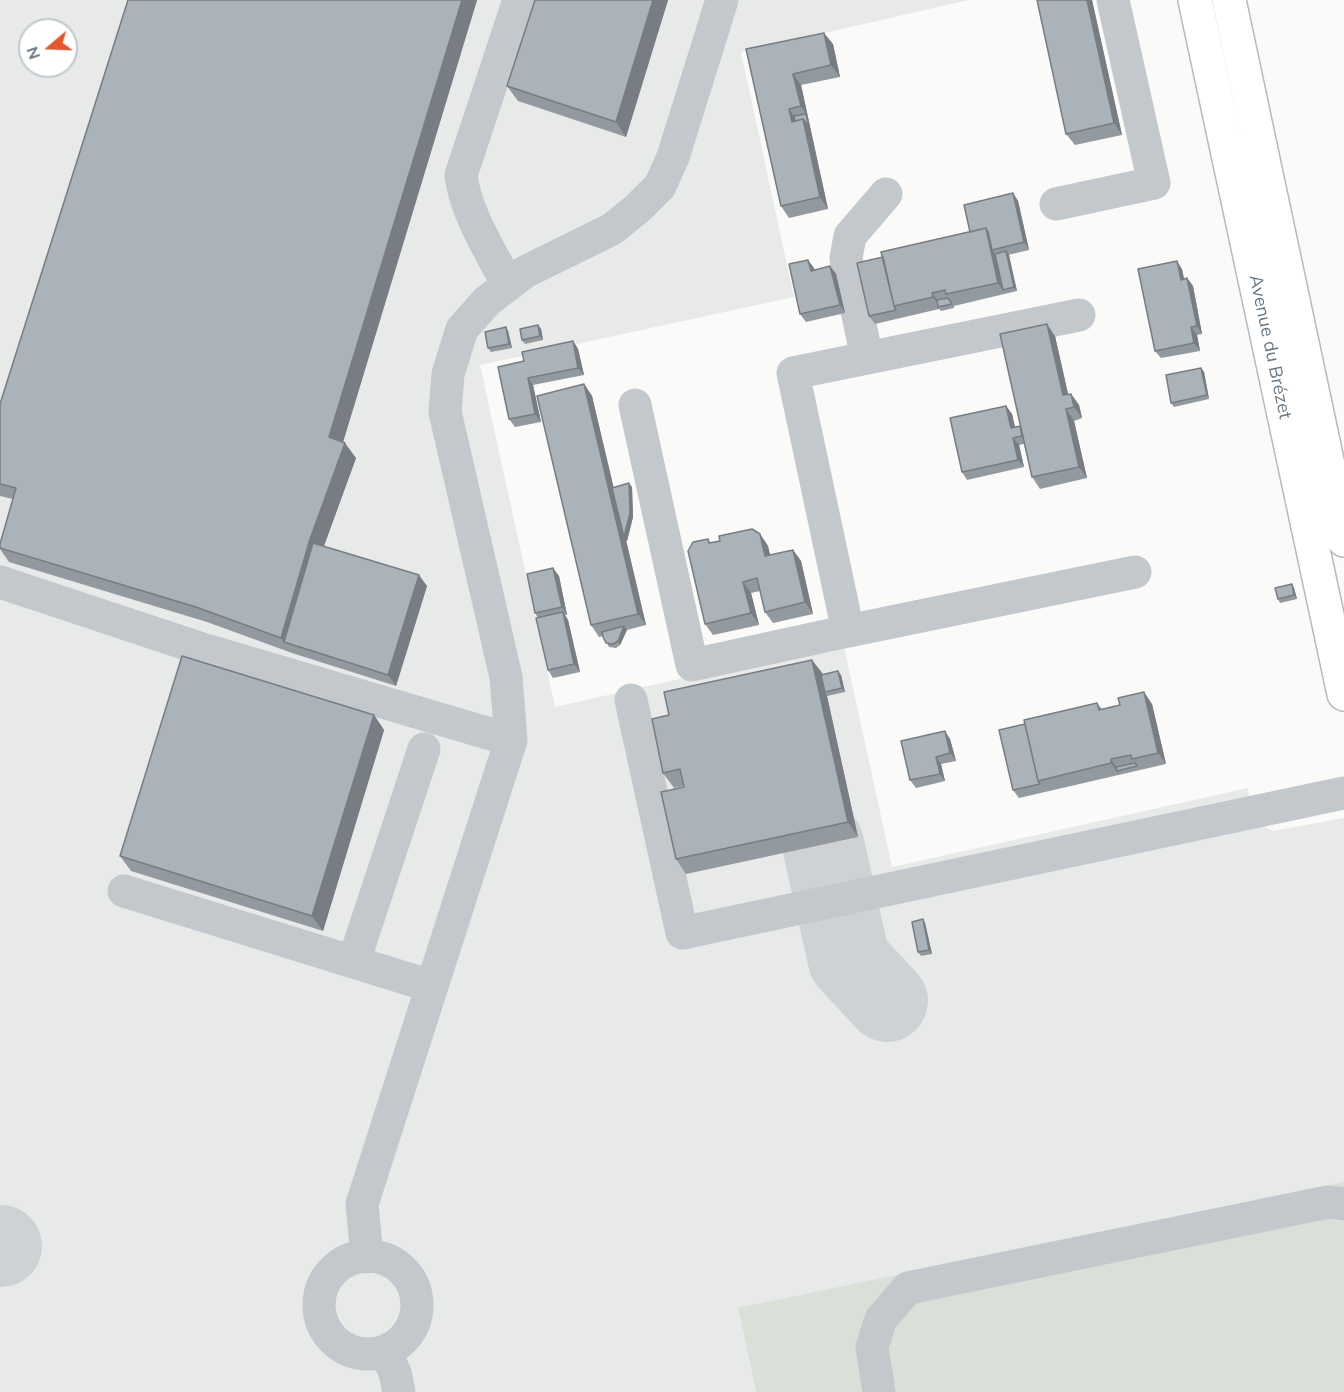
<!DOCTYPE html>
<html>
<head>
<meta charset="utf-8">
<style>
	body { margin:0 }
	#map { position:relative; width:1344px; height:1392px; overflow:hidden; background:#fafaf8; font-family:Mulish,sans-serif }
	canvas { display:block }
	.north { position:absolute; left:18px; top:18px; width:60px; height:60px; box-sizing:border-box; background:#fff; border:2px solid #c1c8cd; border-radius:50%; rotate:251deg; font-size:16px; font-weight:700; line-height:24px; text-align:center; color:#657683 }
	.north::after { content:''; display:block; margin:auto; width:21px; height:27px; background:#e4572e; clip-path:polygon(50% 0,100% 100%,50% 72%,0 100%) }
</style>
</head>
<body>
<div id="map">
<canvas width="1344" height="1392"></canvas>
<div class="north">N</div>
</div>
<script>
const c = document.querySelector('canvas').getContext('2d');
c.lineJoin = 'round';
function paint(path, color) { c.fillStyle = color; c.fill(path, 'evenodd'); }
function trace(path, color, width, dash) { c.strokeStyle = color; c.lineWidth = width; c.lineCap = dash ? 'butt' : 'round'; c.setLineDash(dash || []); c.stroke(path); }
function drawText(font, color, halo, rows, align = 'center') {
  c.font = font + ' Mulish,sans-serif'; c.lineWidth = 6; c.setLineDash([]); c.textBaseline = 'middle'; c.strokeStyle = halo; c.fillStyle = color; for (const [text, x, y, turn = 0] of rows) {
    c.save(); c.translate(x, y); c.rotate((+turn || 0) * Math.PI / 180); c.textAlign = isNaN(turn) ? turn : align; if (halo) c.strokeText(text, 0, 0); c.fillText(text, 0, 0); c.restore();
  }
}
const built = new Path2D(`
	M0,0H969L741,52L794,297L480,365L555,707L843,642L892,867L1248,788L1255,822L1273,831L1344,818V1392L738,1308L756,1392H0ZM30,30H66V66H30Z`);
const green = new Path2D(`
	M1344,1182V1392H756L738,1308Z`);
const taxiway = new Path2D(`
	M823,844L849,960L887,1001
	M0,1246H1`);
const minor = new Path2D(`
	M1056,204L1154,183L1113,0
	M508,285C491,252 465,212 461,175L519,0
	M867,358L846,258L850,236L886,194
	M635,405L692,665L848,631L793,373L1079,315
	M0,582L199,648L511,740
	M848,631L1135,572
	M631,700L682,933L1344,793
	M124,891L431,986
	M354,961L424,749
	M319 1305a49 49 0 1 1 98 0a49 49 0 1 1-98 0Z
	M367,1257L362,1204L511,740L506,677L445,412L448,374L462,329L487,301L525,272L612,229L638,208L660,186L673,157L722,0
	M385,1351L395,1373L399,1392
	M879,1392L872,1347L881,1319L908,1288L1328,1202L1344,1204`);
const major = new Path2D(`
	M1195,0L1344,694
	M1229,0L1344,540`);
const wall = new Path2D(`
	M128,0H477L343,442L356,458L324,546L427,586L396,686L292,653L207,622L9,562L0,549V544L13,499L0,496V404Z
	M535,0H668L626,137L518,101L507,86Z
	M1037,0H1092L1122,135L1075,145L1066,134Z
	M833,44L840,77L801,85L828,209L789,218L781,206L746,49Z
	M1013,193L1018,201L1029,250L1008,255L1017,291L954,306V308L941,311L939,309L875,324L869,316L883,257L970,232Z
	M808,260L814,270L830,266L836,274L845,313L806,322L800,314Z
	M1182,269L1184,279L1187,278L1193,286L1202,334L1197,335L1200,351L1161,358L1155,351Z
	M538,325L541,329L543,340L525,344L522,340Z
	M506,327L508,331L512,348L491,352L488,348Z
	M1055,336L1068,394H1071L1079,405L1082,418L1074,421L1087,478L1040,489L1032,477L1024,444L1019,445L1024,467L967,480L962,472L1006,406L1012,414L1015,427L1020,426Z
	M573,341L578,349L584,375L533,385L541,422L515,427L509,419L524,361Z
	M1201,368L1204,372L1209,399L1174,407L1171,403Z
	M584,384L592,396L613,487H632L633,517L627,541L626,540L646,625L627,630L620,645L616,648L609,647L603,636L599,637L591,625Z
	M760,534L768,546L770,555L793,550L801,561L813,614L773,623L765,612L760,591L751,593L759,625L713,635L705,624L708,539L711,543Z
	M559,576L567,615H565L568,620L580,672L553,678L548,670L538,618L535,613Z
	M1294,588L1297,599L1280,603L1278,599Z
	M823,674L841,675L845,692L827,696L858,837L686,874L676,859L684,787V786L674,788L663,773L669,715Z
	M1097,703L1102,709L1152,704L1166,764L1019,798L1013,790L1025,724Z
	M374,715L384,730L323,931L131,871L120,856Z
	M950,739L956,761L941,764L945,781L916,788L910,780Z
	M925,923L932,954L921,956L918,952Z`);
const shadedWall = new Path2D(`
	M462,0H477L340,452L329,437Z
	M653,0H668L626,137L616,122Z
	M1087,0H1092L1122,135L1114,123Z
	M824,33L833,44L840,77L831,65Z
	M793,74L801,85L828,209L820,197L803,119L806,114L801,106Z
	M789,109L797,120L792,122Z
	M1013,193L1018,201L1029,250L1024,242Z
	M986,228L994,240L992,250L998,258L1003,290L998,283Z
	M1006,251L1009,255L1017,291L1014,287Z
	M808,260L814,268L816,279L811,271Z
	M1177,261L1182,269L1186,288L1181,280Z
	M830,266L836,274L845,313L840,305Z
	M1187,278L1193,286L1202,334L1197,326Z
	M932,293L940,304V307L933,297Z
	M1047,324L1055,336L1071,407L1063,395Z
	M538,325L541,329L543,340L540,336Z
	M506,327L508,331L512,348L509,344Z
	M1191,327L1197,335L1200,351L1194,343Z
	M573,341L578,349L584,375L578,368Z
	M1201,368L1204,372L1209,399L1207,395Z
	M528,378L533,385L541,422L535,414Z
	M584,384L592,396L625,535L629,483L632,487L633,517L627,541L626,540L646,625L638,614Z
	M1071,394L1079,405L1082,418L1074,407Z
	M1006,406L1012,414L1017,436L1011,428Z
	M1066,409L1074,421L1087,478L1079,467Z
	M1013,438L1019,445L1024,467L1018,460Z
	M345,443L356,458L321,554L284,642L281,638L310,539Z
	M760,534L768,546L773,568L765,556Z
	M793,550L801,561L813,614L805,602Z
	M553,568L559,576L567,615L562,607Z
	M419,575L427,586L396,686L388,675Z
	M743,582L751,593L759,625L751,613Z
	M1292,584L1294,588L1297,599L1294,595Z
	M563,612L568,620L580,672L574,664Z
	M624,626L627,630L620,645L618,641Z
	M812,660L823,674L825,692L827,696L858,837L848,822Z
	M838,671L841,675L845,692L842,688Z
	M1144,692L1152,704L1166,764L1158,753Z
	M374,715L384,730L323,931L312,916Z
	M945,731L950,739L956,761L950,753Z
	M936,757L941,764L945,781L940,774Z
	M1111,759L1118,770L1117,771L1119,775L1111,763Z
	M923,919L925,923L932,954L929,950Z`);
const building = new Path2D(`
	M128,0H462L329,437L345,443L310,539L281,638L196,607L0,548V544L16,488L0,484V404Z
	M535,0H653L616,122L507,86Z
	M1037,0H1087L1114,123L1066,134Z
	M824,33L831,65L793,74L801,106L789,109L792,122L803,119L820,197L781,206L746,49Z
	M806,114L809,126L803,119L795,121L794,116Z
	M1013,193L1024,242L992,250L988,232L986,228L970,232L964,205Z
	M986,228L998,283L946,294L945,290L932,293L933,297L894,306L881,252Z
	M1006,251L1014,287L1003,290L995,254Z
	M883,257L894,306L896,310L869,316L857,263Z
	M808,260L811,271L830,266L840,305L800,314L789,264Z
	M1177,261L1181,280L1187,278L1197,326L1191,327L1194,343L1155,351L1138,269Z
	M948,298L952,304L938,307L937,300Z
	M1047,324L1063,395L1071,394L1074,407L1066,409L1079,467L1032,477L1000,334Z
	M538,325L540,336L522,340L520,329Z
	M506,327L509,344L488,348L485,332Z
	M573,341L578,368L528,378L535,414L509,419L498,367L524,361L522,352Z
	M1201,368L1207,395L1171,403L1166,375Z
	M584,384L638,614L591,625L537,396Z
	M1006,406L1011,428L1020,426L1022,436L1013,438L1018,460L962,472L950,418Z
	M629,483L630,513L624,537L612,488Z
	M752,529L760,534L765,556L793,550L805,602L765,612L757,578L743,582L751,613L705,624L688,551L693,542L708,539L709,543L720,541L719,536Z
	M313,543L419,575L388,675L284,642Z
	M553,568L562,607L535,613L527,574Z
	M1292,584L1294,595L1278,599L1275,588Z
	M563,612L574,664L548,670L536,618Z
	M624,626L618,641L613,644L606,643L603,637L602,632Z
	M182,656L374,715L312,916L120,856Z
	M812,660L848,822L676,859L661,792L684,787L680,769L663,773L652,719L669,715L664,692Z
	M838,671L842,688L825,692L821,675Z
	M1144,692L1158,753L1132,759L1131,755L1111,759V763L1038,781L1024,720L1097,703L1099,710L1120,705L1118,698Z
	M1025,724L1038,781L1040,784L1013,790L999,730Z
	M945,731L950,753L936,757L940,774L910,780L901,741Z
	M1135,763L1137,766L1117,771L1116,767Z
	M923,919L929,950L918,952L912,922Z`);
const streetNames = [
	["Avenue du Brézet",1270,347,78]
];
paint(built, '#e8e9e9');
paint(green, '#dadfd7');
trace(taxiway, '#ced2d4', 82);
trace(major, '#b5babe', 36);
trace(minor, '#c3c8cc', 33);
trace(major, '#fff', 33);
paint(wall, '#929a9f');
paint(shadedWall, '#777d82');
paint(building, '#aab3b9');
trace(building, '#777d82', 1.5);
drawText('18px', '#657683', '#fff', streetNames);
</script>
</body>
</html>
